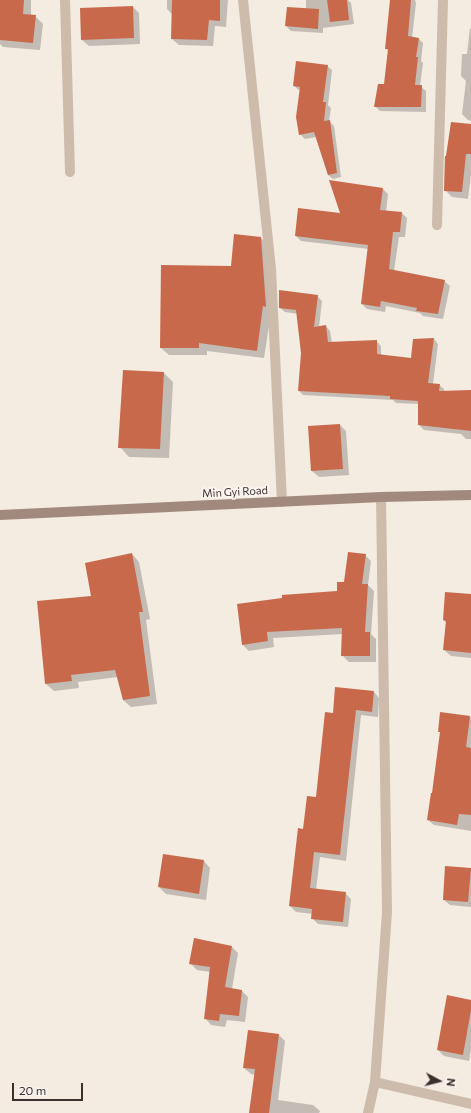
<!DOCTYPE html>
<style>
body{margin:0}
#map{position:relative;width:471px;height:1113px;overflow:hidden;background:#f4ebe1;font-family:Commissioner,sans-serif}
canvas{display:block}
.north{position:absolute;left:419px;top:1061px;width:40px;height:40px;-webkit-text-stroke:3px #fbf5ee;paint-order:stroke;rotate:97deg;font-size:11px;font-weight:700;line-height:16px;text-align:center;color:#3b302b}
.north::after{content:'';display:block;margin:auto;width:14px;height:18px;background:#3b302b;clip-path:polygon(50% 0,100% 100%,50% 72%,0 100%)}
.scale{position:absolute;left:12px;top:1083px;width:71px;height:18px;box-sizing:border-box;border:2px solid #3b302b;border-top:0;padding-left:5px;font-size:12px;line-height:14px;white-space:nowrap;color:#3b302b;-webkit-text-stroke:3px #fbf5ee;paint-order:stroke}
</style>
<div id="map">
<canvas width="471" height="1113"></canvas>
<div class="north">N</div>
<div class="scale">20 m</div>
</div>
<script>
const ctx = document.querySelector('canvas').getContext('2d');
ctx.lineJoin = 'round';
function fill(path, color) { ctx.fillStyle = color; ctx.fill(path, 'evenodd'); }
const shape = rows => new Path2D(rows.map(r => 'M' + r).join(''));
function stroke(path, color, width, dash) { ctx.strokeStyle = color; ctx.lineWidth = width; ctx.lineCap = dash ? 'butt' : 'round'; ctx.setLineDash(dash || []); ctx.stroke(path); }
function drawText(font, color, halo, rows, align = 'center') {
  ctx.font = font + ' Commissioner,sans-serif'; ctx.lineWidth = 4; ctx.setLineDash([]); ctx.textBaseline = 'middle'; ctx.strokeStyle = halo; ctx.fillStyle = color; for (const [text, x, y, turn = 0] of rows) {
    ctx.save(); ctx.translate(x, y); ctx.rotate((+turn || 0) * Math.PI / 180); ctx.textAlign = isNaN(turn) ? turn : align; if (halo) ctx.strokeText(text, 0, 0); ctx.fillText(text, 0, 0); ctx.restore();
  }
}
const shadow = shape([
 [0,0,31,0,31,16,35,16,43,24,40,50,3,47,0,44],
 [167,0,228,0,226,27,215,26,213,46,179,45,172,39,173,15,167,9],
 [306,0,348,0,351,3,354,24,323,28,323,33,291,31,286,26,306,9],
 [391,0,415,0,416,3,412,38,418,38,423,43,421,61,423,63,420,86,426,91,426,112,380,111,375,106,385,85,389,51,386,49],
 [133,7,139,13,140,44,89,46,82,40],
 [470,28,471,29,471,121,468,120,462,114,466,81,461,76,462,54,467,54],
 [327,66,332,70,328,105,331,108,329,121,334,126,341,177,333,179,328,175,316,137,305,139,300,134,300,91,294,86],
 [471,125,471,174,468,199,452,197,445,190],
 [330,181,383,189,388,194,386,212,402,213,407,218,405,237,399,237,394,271,444,281,450,286,443,319,423,316,420,313,386,306,385,312,367,309,362,304,369,249,301,241,296,236,341,214],
 [261,238,268,246,271,313,264,358,207,351,207,355,169,355,161,348,232,267],
 [317,296,322,301,319,327,326,326,330,331,332,343,376,341,381,346,381,355,412,359,434,339,438,344,433,384,439,385,444,389,444,391,471,391,471,439,466,439,461,434,424,430,419,425,419,404,396,403,393,400,303,395,299,391,302,353,298,314,285,312,280,308],
 [164,373,173,382,169,458,129,457,120,447],
 [340,425,346,431,349,475,319,477,312,471],
 [132,554,139,562,150,619,146,620,157,704,131,707,123,700,118,677,78,682,79,688,54,691,46,684,38,602,92,597],
 [365,555,371,561,368,585,374,591,371,634,376,639,376,662,349,662,342,655,343,634,273,638,274,647,249,651,243,645,338,591],
 [471,595,471,658,451,656,444,650,446,623,444,620],
 [374,692,379,698,378,717,361,715,346,861,320,857,316,890,345,893,351,899,348,927,318,924,312,918,313,914,296,912,290,906,304,830,317,798,333,714],
 [469,717,471,718,471,831,434,825,428,820,433,794,441,734,439,731],
 [204,861,210,868,206,900,166,894,159,887],
 [446,867,471,869,471,907,450,905,444,900],
 [232,947,238,953,232,989,242,991,248,997,245,1022,227,1020,225,1027,211,1025,205,1018,210,972,197,970,190,963],
 [471,1001,471,1050,469,1061,444,1056,438,1050],
 [279,1035,285,1041,278,1100,313,1105,320,1111,319,1113,250,1113,255,1075,251,1074,244,1068]
]);
const building = shape([
 [0,0,24,0,23,14,36,15,33,43,0,40],
 [172,0,220,0,220,21,209,20,207,40,171,39],
 [327,0,347,0,349,20,330,22],
 [390,0,411,0,408,36,419,38,416,57,418,57,415,85,422,85,421,107,374,107,378,84,384,84,388,49,385,49],
 [133,6,134,38,81,40,80,8],
 [287,7,319,9,318,29,285,26],
 [296,61,328,65,323,102,326,102,324,121,330,120,337,173,328,175,314,132,299,135,296,117,300,87,293,86],
 [451,122,471,124,471,154,466,154,462,192,444,191,445,156,446,156],
 [329,180,383,188,380,210,402,212,400,232,393,232,389,269,445,280,438,314,416,311,417,308,381,301,380,307,361,304,368,245,295,236,298,208,340,213],
 [234,234,261,237,266,307,263,306,257,351,199,343,199,348,160,348,161,265,231,266],
 [279,290,318,295,314,327,326,325,328,342,377,340,377,354,411,358,413,339,434,338,428,383,440,384,439,391,471,390,471,431,418,425,418,401,390,399,390,396,298,391,301,353,296,310,279,308],
 [123,370,164,372,160,449,118,448],
 [340,424,343,469,311,471,308,426],
 [348,552,366,554,362,584,368,584,365,632,370,632,370,656,341,656,342,628,267,632,268,641,242,645,237,604,282,598,282,595,337,591,337,582,344,582],
 [132,553,143,612,139,612,150,696,123,700,115,670,71,675,72,681,45,684,37,601,91,596,85,563],
 [445,592,471,594,471,653,443,650,446,621,443,620],
 [335,687,374,691,372,712,356,710,340,855,314,852,310,888,346,892,343,922,311,919,312,909,289,906,298,828,303,829,307,796,316,797,325,712,333,713],
 [440,712,470,716,466,747,471,748,471,815,459,814,457,825,427,820,431,793,432,793,440,732,438,732],
 [163,854,204,860,199,894,158,887],
 [445,866,471,868,468,902,443,900],
 [194,938,232,946,225,987,242,990,239,1016,220,1014,219,1021,204,1019,210,967,189,964],
 [447,995,471,1000,471,1010,463,1055,437,1050],
 [248,1030,279,1034,269,1113,249,1113,255,1069,243,1068]
]);
const minor = shape([
 [65,0,70,172],
 [243,0,271,269,282,502],
 [437,225,443,0],
 [375,1082,471,1104],
 [368,1113,375,1082,387,912,381,497]
]);
const secondary = shape([
 [0,515,381,497,471,495]
]);
const streetNames = [
 ["Min Gyi Road",235,492,-3]
];
fill(shadow, '#0003');
fill(building, '#c8694b');
stroke(minor, '#cdbbac', 10);
stroke(secondary, '#a18a7d', 10);
drawText('11px', '#3b302b', '#fbf5ee', streetNames);
</script>
